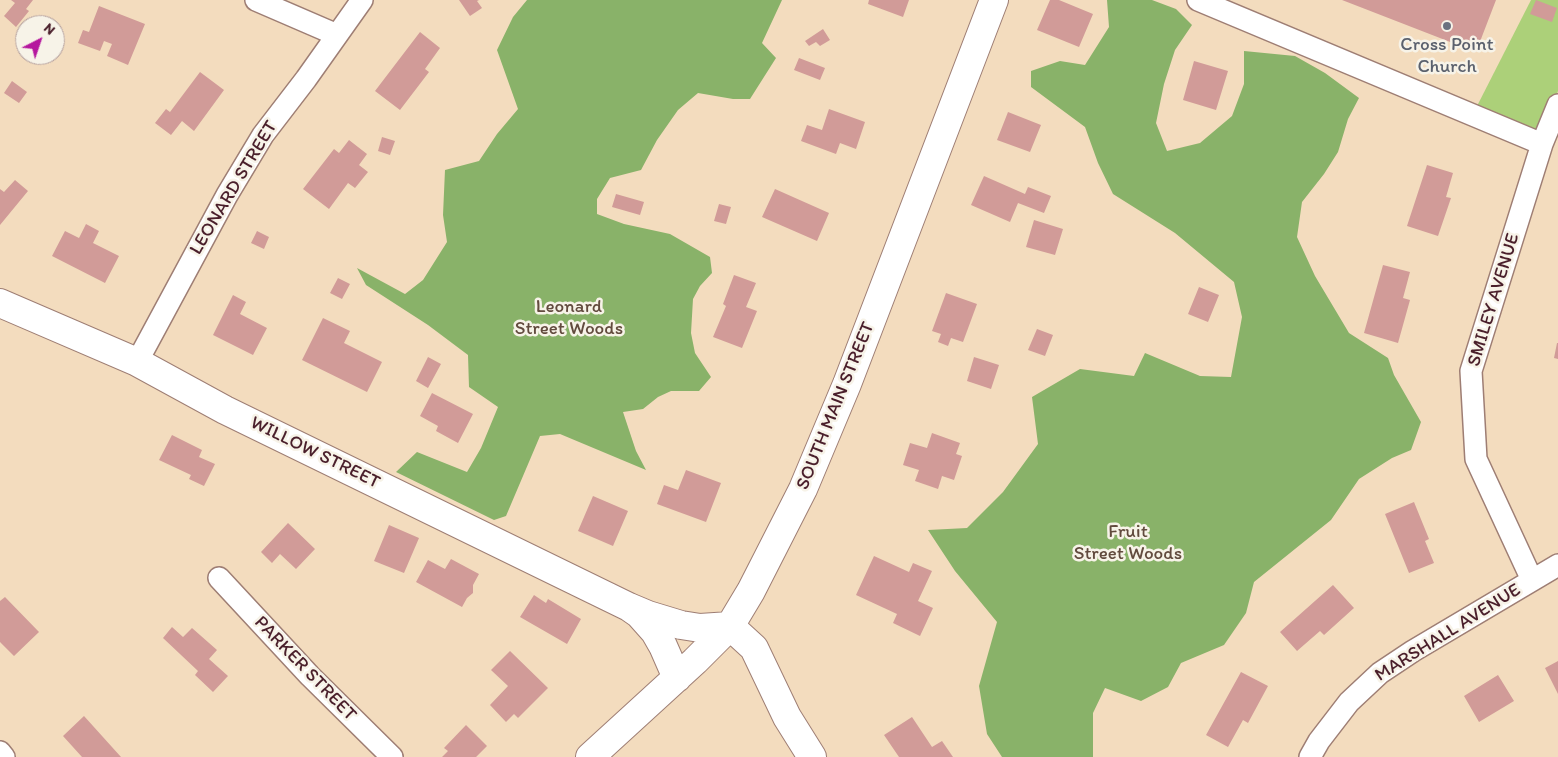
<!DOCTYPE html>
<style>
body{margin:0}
#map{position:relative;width:1558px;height:757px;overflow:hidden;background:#f3dcbe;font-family:Itim,sans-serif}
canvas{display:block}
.north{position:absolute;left:15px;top:15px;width:50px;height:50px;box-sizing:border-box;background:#f7f3e8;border:1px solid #b29e9c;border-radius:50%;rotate:41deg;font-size:14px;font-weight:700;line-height:20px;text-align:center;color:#4a1f2b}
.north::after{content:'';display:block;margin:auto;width:18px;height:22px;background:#b5179e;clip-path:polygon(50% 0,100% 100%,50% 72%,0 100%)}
</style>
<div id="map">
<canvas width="1558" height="757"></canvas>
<div class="north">N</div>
</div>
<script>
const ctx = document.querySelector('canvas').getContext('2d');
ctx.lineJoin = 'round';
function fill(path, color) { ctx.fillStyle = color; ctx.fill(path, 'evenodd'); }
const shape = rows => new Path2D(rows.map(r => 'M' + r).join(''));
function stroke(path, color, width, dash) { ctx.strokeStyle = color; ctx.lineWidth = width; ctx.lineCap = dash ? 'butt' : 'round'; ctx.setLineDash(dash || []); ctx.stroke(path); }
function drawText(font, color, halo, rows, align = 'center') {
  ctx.font = font + ' Itim,sans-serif'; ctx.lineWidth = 5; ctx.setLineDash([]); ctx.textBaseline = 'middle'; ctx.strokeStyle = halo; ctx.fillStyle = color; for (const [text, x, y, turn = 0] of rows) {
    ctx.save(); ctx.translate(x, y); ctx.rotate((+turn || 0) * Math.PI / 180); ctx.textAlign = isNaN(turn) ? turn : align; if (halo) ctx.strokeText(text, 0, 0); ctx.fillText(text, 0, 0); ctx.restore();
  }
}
const green = shape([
 [1531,0,1558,0,1558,91,1546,122,1534,131,1475,110]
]);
const forest = shape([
 [527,0,782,0,762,43,776,58,750,99,733,99,698,93,678,110,657,140,641,170,610,178,597,199,597,214,624,224,670,234,710,257,712,273,700,286,693,299,691,333,695,353,711,377,699,391,671,391,658,397,643,409,623,412,636,451,646,470,560,434,540,436,506,516,494,520,396,472,417,452,467,472,481,448,498,407,469,387,468,355,428,325,366,285,357,268,405,294,423,280,447,242,443,215,445,170,479,161,497,134,518,109,497,50,513,17],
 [1107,0,1152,0,1176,9,1192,25,1175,50,1164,84,1156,123,1167,151,1200,143,1232,116,1244,84,1244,51,1295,56,1325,73,1359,98,1348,119,1338,152,1324,174,1302,202,1297,237,1315,276,1349,333,1388,358,1394,375,1421,422,1411,450,1392,458,1359,479,1331,520,1254,582,1246,613,1224,645,1181,663,1168,687,1141,701,1105,688,1093,713,1093,757,1002,757,987,734,979,686,997,622,955,571,928,530,967,528,1003,492,1038,444,1032,397,1080,369,1134,376,1145,353,1200,376,1231,377,1242,317,1234,282,1175,233,1113,194,1098,163,1085,127,1031,87,1031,71,1060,61,1085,65,1109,27]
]);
const building = shape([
 [11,0,33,0,26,9,29,11,16,27,4,16,15,3],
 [459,0,479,0,477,1,482,8,470,16],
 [869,0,909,0,903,17,868,4],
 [1050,0,1059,0,1093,14,1079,47,1037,30],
 [1342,0,1496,0,1476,52],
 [1536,0,1557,8,1552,22,1530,14],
 [99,6,145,24,128,65,107,56,112,44,104,41,100,51,78,43,83,30,89,32],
 [823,29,830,40,820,46,816,42,809,46,805,41],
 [420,32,440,48,425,69,429,72,400,110,375,91],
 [799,58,825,68,820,80,794,70],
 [1194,61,1228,71,1216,110,1183,100],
 [200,72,224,90,194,131,182,121,171,135,155,123,166,109,170,112],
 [12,81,27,92,19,103,4,93],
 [829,109,865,122,856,149,840,143,836,154,801,141,807,125,822,130],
 [1008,112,1041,125,1030,152,997,140],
 [382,137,395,141,390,155,378,151],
 [349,140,367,154,359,165,368,172,355,188,348,183,329,209,303,189,334,149,339,153],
 [1427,165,1453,173,1446,197,1451,198,1438,236,1407,226],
 [984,176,1025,194,1028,187,1051,196,1044,213,1018,203,1010,222,971,205],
 [15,180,28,191,0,225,0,189,4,192],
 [775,189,829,213,817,241,762,217],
 [616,194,644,202,640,215,612,207],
 [719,204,731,207,726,224,714,221],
 [1034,220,1063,229,1055,255,1026,247],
 [86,224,99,231,93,243,119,256,105,283,52,256,65,231,79,238],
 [257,231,269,237,264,249,251,243],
 [1383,265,1410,272,1403,298,1410,300,1398,343,1364,333],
 [734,275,756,283,746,307,757,311,742,348,713,337,726,306,723,304],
 [338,278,350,284,342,299,330,293],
 [1199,287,1219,295,1208,322,1188,314],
 [946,293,977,304,963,342,951,338,948,346,938,342,941,334,932,331],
 [233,295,246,302,240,314,267,328,253,355,213,335],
 [323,318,350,331,344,343,382,362,367,392,302,360],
 [1037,329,1053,335,1045,356,1028,350],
 [1557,343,1558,343,1558,359,1554,358],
 [428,357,441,364,428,388,416,381],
 [974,357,999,365,991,389,967,381],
 [432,393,473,414,458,443,436,431,438,426,420,416],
 [932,433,960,443,956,454,962,456,954,480,942,476,938,489,915,481,919,470,903,465,910,443,927,448],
 [172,435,202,450,199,457,215,464,204,486,189,479,191,475,159,460],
 [686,470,721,483,706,522,657,504,664,485,678,490],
 [593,496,628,511,613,546,578,531],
 [1414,502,1429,539,1425,541,1434,563,1409,573,1385,514],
 [288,523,315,549,296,569,280,554,272,563,261,552],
 [389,525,419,538,404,573,374,561],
 [874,556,909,572,913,563,932,571,918,601,933,608,920,636,893,623,897,614,856,595],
 [451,559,479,574,473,585,473,593,467,598,462,607,416,582,428,560,445,569],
 [1333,585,1354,608,1324,635,1320,631,1297,651,1280,632],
 [534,595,546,603,548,599,581,619,567,644,520,617],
 [5,597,39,632,14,656,0,642,0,601],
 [172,627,183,637,192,628,217,650,209,659,228,676,213,692,195,675,198,671,163,638],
 [510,651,548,688,518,718,514,714,506,722,490,705,508,686,491,670],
 [1558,661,1558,694,1545,668],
 [1241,672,1268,686,1248,723,1243,720,1228,747,1206,735],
 [1498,675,1514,701,1479,722,1464,696],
 [84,716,121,757,82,757,63,736],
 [912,717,932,747,942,741,953,757,899,757,884,735],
 [466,725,487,746,476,757,442,757,448,751,444,748]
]);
const street = shape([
 [256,0,337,35],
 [1198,0,1542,144],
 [137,362,227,195,263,135,306,79,362,0],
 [219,578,310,676,392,757],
 [1532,580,1476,459,1471,371,1542,144,1558,105],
 [0,752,4,757],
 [1310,757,1319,741,1349,702,1380,673,1413,651,1558,565]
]);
const secondary = shape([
 [0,303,137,362,225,410,629,607],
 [730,626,754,648,787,717,812,757],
 [677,678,663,646,655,632,639,614,629,607,648,615,681,625,700,628,730,626],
 [590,757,695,661,730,626,751,591,803,489,847,384,994,0]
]);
const markers = [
 [1447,26,5,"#6b7280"]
];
const worshipNames = [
 ["Cross Point",1447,45],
 ["Church",1447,67]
];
const streetNames = [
 ["LEONARD STREET",234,188,-59],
 ["SMILEY AVENUE",1494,300,-73],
 ["SOUTH MAIN STREET",836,406,-68],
 ["WILLOW STREET",315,453,26],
 ["MARSHALL AVENUE",1448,633,-32],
 ["PARKER STREET",305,669,46]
];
const parkNames = [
 ["Leonard",569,307],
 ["Street Woods",569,329],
 ["Fruit",1128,532],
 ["Street Woods",1128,554]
];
fill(green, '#acd079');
fill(forest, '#89b269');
fill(building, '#d19b98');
stroke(street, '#9e7e74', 24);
stroke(secondary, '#9e7e74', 30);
stroke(street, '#fff', 21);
stroke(secondary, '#fff', 28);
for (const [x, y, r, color] of markers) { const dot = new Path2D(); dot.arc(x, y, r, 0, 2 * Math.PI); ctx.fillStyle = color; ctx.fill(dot); stroke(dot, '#f7f3e8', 2); }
drawText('19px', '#5b616d', '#f7f3e8', worshipNames);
drawText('19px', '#4a1f2b', '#f7f3e8', streetNames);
drawText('19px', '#624b3e', '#f7f3e8', parkNames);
</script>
